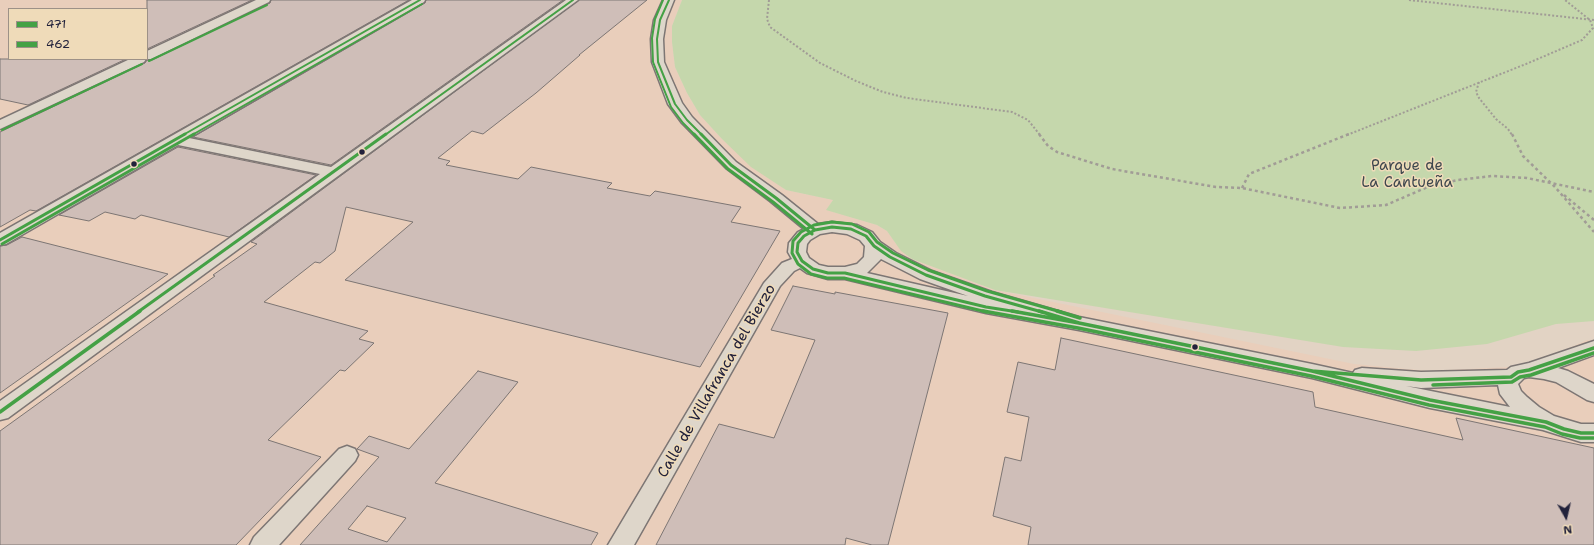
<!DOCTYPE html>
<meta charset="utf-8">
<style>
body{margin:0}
#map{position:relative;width:1594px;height:545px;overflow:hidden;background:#e2d3c4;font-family:"Shantell Sans",sans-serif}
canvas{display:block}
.legend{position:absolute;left:8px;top:8px;width:140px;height:52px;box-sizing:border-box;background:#efdbb9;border:1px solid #9d9187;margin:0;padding:5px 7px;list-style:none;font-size:12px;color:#22223b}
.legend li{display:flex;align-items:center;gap:8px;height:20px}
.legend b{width:20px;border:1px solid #9d9187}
.north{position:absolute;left:1546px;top:497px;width:40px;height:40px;-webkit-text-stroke:3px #efdbb9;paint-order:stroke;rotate:172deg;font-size:11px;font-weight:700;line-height:16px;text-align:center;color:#22223b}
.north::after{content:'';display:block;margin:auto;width:14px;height:18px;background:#22223b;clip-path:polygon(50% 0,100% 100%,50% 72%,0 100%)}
</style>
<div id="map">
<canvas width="1594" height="545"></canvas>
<ul class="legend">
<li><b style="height:5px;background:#44a145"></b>471</li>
<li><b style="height:5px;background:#44a145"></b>462</li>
</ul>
<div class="north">N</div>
</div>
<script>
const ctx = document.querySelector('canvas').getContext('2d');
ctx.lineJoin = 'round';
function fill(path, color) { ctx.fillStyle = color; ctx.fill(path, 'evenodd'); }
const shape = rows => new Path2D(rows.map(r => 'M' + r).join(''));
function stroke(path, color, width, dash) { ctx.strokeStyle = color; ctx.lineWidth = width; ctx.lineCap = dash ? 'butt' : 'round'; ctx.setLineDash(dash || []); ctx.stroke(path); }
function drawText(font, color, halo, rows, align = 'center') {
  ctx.font = font + ' "Shantell Sans",sans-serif'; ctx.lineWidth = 3; ctx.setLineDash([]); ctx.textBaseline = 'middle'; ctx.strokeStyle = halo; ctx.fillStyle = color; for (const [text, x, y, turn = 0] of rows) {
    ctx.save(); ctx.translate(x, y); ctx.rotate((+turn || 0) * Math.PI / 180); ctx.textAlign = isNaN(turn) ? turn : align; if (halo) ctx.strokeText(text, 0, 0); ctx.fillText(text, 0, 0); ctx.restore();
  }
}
const built = shape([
 [0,0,682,0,672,26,672,42,675,67,687,93,700,115,722,139,786,190,833,200,827,210,877,225,887,231,901,250,912,259,995,290,1354,364,1428,371,1529,366,1587,340,1594,341,1594,545,0,545],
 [9,9,147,9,147,59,9,59]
]);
const green = shape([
 [682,0,1594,0,1594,321,1556,324,1487,344,1416,351,1343,347,995,290,912,259,901,251,887,231,877,225,826,210,833,200,786,190,751,167,722,139,700,115,687,93,675,67,672,42,672,26]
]);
const building = shape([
 [147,0,252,0,147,49,147,0],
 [271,0,409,0,36,211,30,210,0,227,0,132,145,63,147,60,152,60,270,3,271,0],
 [426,0,563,0,331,165,193,137,425,3,426,0],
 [579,0,647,0,579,55,580,55,536,93,483,134,472,131,438,158,450,161,446,165,518,179,531,167,612,183,607,188,650,196,655,191,741,207,731,222,780,231,700,367,345,280,413,222,346,207,335,251,320,263,315,262,264,302,368,331,359,339,374,343,345,371,340,370,268,440,321,457,236,545,0,545,0,431,215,276,213,275,257,244,251,242,579,0],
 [0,59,126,59,28,105,0,99,0,59],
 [178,147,316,175,229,237,141,215,135,219,105,212,89,221,59,215,178,147],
 [22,237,168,274,0,393,0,246,7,245,22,237],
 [793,286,835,294,835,292,948,313,888,545,872,545,846,538,845,545,656,545,719,424,774,438,815,340,771,330,793,286],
 [1061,338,1313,392,1315,407,1463,440,1456,418,1594,448,1594,545,1028,545,1031,527,993,516,1005,457,1021,461,1029,417,1007,412,1018,362,1055,370,1061,338],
 [478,371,518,382,435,483,598,533,591,545,300,545,379,457,357,449,369,436,409,449,478,371],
 [367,506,406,518,387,542,348,529,367,506]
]);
const pathFar1 = shape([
 [769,0,767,19,770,27,820,63,856,81,883,92,907,98,1012,112,1028,120,1040,135],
 [1409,0,1594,20],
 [1479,82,1476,92,1479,98,1496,119,1508,129,1512,135],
 [1347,135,1526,64,1582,40,1593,28,1590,20,1565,0]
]);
const path = shape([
 [1039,134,1048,146,1057,152,1112,169,1216,187,1242,188,1340,208,1386,205,1430,186,1458,180,1492,176,1527,178,1594,192],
 [1512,134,1523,156,1555,187,1594,232],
 [1242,188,1249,174,1349,134],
 [1564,195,1594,220]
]);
const minor = shape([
 [256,0,270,0,269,2,151,59,146,59,144,62,0,129,0,120,130,59,147,59,147,51,256,0],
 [412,0,425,0,424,2,189,138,331,167,566,0,578,0,8,418,0,420,0,401,320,174,178,145,6,244,0,245,0,233,412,0],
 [663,0,674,0,666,20,663,39,664,62,682,103,692,117,736,162,782,195,818,224,832,222,857,225,872,232,880,242,896,253,932,271,992,292,1079,317,1312,364,1353,373,1355,370,1362,368,1421,372,1507,370,1511,367,1529,363,1594,341,1594,355,1558,368,1568,371,1594,384,1594,402,1587,400,1556,382,1544,379,1529,377,1524,378,1518,384,1521,391,1527,397,1539,407,1554,416,1581,424,1594,424,1594,442,1581,442,1543,430,1430,408,1312,378,1079,330,986,313,845,279,828,279,807,273,800,268,794,271,780,286,634,545,608,545,764,283,782,263,792,259,788,252,789,243,798,232,804,229,770,201,726,168,682,123,668,104,652,62,651,39,654,20,663,0],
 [832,232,847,234,860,240,865,246,864,257,857,264,845,267,828,267,819,265,809,258,806,252,807,244,810,240,820,234,832,232],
 [881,259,920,279,968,296,867,273,881,259],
 [1498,385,1500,394,1510,407,1406,386,1421,388,1498,385],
 [347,446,355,449,358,455,355,461,279,545,250,545,254,537,339,449,347,446]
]);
const bus1Far2 = shape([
 [669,0,660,20,657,39,658,62,675,104,687,120,702,135],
 [183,135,420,0],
 [385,135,573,0]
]);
const bus1Far1 = shape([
 [701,134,731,165,776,198,815,230],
 [0,240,185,134],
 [138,312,386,134],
 [1018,312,986,307,845,273,828,273,813,269,802,261,797,252,798,243,804,236,815,230,832,227,851,229,866,236,874,246,890,257,926,275,985,296,1042,312]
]);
const bus1 = shape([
 [1012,311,1079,323,1039,311],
 [1079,323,1312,371],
 [1079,323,1312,371],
 [1312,371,1421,380,1511,377,1518,372,1529,370,1594,348],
 [1312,371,1430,400,1546,422,1564,429,1581,433,1594,433],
 [0,412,140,311]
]);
const bus2Far2 = shape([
 [663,0,655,19,652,38,653,62,671,107,683,123,695,135],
 [149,61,267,5],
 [2,130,142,64],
 [192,135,422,4]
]);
const bus2Far1 = shape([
 [694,134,728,169,773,202,812,234],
 [2,244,194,134],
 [987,312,844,278,827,278,811,274,798,264,792,253,793,241,801,232,814,225,832,222,852,224,869,232,877,242,893,253,928,270,987,291,1061,312]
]);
const bus2 = shape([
 [983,311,1078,328,1311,376,1429,405,1545,427,1562,434,1580,438,1594,438],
 [1057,311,1080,318],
 [1433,385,1512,382,1520,377,1531,375,1594,353]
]);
const markers = [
 [362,152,3.5,"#22223b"],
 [134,164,3.5,"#22223b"],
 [1195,347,3.5,"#22223b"]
];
const parkNames = [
 ["Parque de",1407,166],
 ["La Cantueña",1407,183]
];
const streetNames = [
 ["Calle de Villafranca del Bierzo",717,381,-60]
];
fill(built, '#e9cebb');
fill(green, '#c5d7ac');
fill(building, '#cfbeb8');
stroke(building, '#7d7674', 1);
stroke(minor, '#7d7674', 3);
stroke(pathFar1, '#a19c96', 2, [2, 2]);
stroke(path, '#a19c96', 2.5, [3, 3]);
fill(minor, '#ded6ca');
stroke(bus1Far2, '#44a145', 2);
stroke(bus1Far1, '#44a145', 3);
stroke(bus1, '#44a145', 3.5);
stroke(bus2Far2, '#44a145', 2);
stroke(bus2Far1, '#44a145', 3);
stroke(bus2, '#44a145', 3.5);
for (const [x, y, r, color] of markers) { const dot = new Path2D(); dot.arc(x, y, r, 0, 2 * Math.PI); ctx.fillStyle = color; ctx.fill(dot); stroke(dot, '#efdbb9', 1.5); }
drawText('15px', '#3e474e', '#efdbb9', parkNames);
drawText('15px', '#22223b', '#efdbb9', streetNames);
</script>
